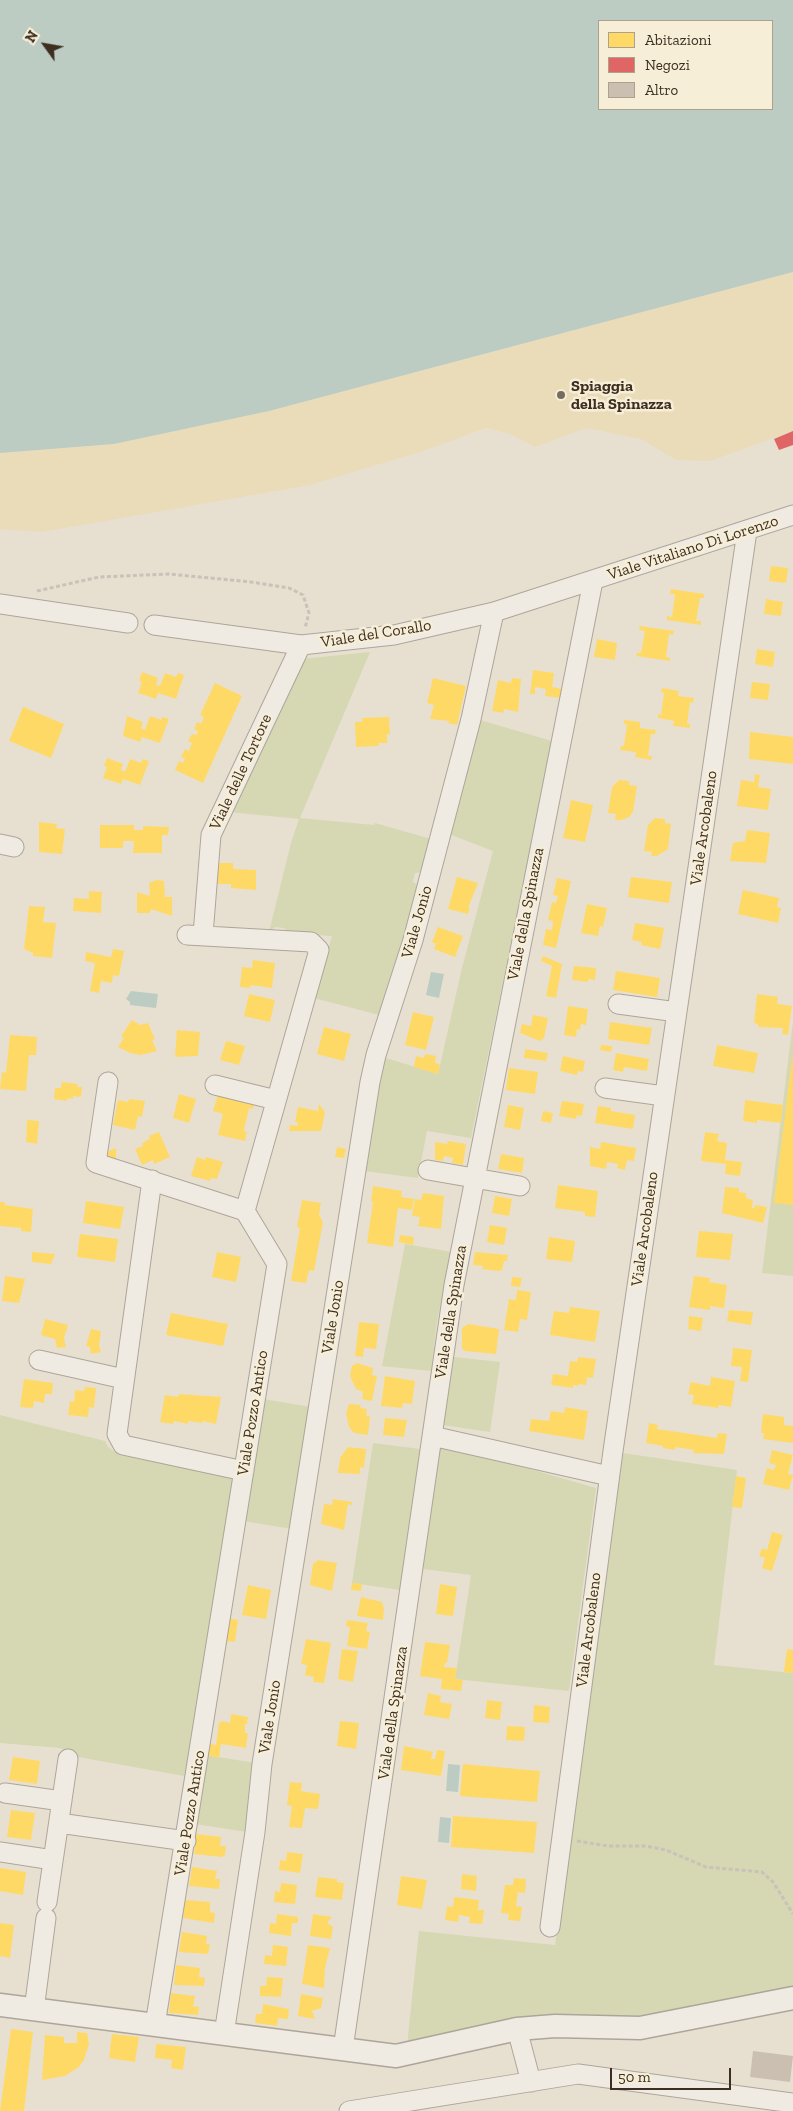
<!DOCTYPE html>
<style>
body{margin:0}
#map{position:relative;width:793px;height:2111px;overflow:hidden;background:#e7e0d1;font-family:"Zilla Slab",serif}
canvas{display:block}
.legend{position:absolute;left:598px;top:20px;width:175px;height:90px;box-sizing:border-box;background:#f7eed8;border:1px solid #ada18e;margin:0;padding:6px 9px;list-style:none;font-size:15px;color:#3d2e20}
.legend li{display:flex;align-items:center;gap:10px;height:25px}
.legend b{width:25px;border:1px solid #ada18e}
.north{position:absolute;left:20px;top:20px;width:50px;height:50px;-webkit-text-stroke:4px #f7eed8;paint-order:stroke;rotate:302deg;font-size:14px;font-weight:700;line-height:20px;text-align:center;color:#3d2e20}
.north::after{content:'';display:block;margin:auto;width:18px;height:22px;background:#3d2e20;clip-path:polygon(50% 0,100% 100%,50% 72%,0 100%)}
.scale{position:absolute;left:610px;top:2068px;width:121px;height:22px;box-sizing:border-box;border:2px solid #3d2e20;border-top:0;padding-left:6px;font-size:15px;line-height:18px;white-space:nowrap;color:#3d2e20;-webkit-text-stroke:4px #f7eed8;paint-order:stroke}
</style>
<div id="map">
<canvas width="793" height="2111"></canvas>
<ul class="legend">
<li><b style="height:14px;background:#ffd966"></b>Abitazioni</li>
<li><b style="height:14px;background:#e06666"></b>Negozi</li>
<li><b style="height:14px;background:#cbbfb2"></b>Altro</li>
</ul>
<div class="north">N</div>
<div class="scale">50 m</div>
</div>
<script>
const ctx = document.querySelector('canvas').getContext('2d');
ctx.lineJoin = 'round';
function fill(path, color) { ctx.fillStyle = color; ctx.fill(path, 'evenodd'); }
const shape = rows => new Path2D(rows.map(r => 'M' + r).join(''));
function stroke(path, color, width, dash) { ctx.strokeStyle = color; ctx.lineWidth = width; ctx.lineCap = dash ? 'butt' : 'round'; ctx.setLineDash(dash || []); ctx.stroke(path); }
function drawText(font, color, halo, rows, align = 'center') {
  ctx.font = font + ' "Zilla Slab",serif'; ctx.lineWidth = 5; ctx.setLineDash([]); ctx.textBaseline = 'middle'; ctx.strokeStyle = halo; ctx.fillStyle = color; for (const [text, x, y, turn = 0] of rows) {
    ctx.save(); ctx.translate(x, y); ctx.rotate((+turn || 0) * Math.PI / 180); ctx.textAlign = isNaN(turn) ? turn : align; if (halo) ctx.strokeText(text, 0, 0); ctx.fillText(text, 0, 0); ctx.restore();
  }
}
const green = shape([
 [370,652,300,818,374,825,375,823,431,839,423,872,415,873,413,882,419,886,405,937,379,1015,314,998,332,936,288,933,284,928,275,927,269,932,291,843,299,819,229,812,301,659],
 [480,720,552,741,471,1138,427,1131,418,1178,364,1171,383,1057,438,1074,462,968,493,851,449,834],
 [793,1021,793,1276,762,1273],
 [405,1244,452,1252,437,1321,431,1371,382,1366],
 [454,1357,500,1362,490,1432,443,1425],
 [263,1399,311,1407,292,1529,243,1521],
 [0,1415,105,1441,108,1447,119,1455,239,1479,198,1726,184,1776,78,1757,60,1748,0,1743],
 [373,1443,420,1449,400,1590,352,1583],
 [440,1446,488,1457,596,1488,569,1691,455,1679,471,1575,423,1569],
 [623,1453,737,1470,714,1665,793,1673,793,1988,633,2020,539,2015,407,2046,419,1931,555,1945],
 [206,1755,255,1763,247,1832,195,1824]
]);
const sand = shape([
 [793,272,793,431,710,461,676,460,641,439,586,428,535,447,510,434,486,428,423,451,310,485,42,532,0,529,0,453,114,444,269,411]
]);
const water = shape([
 [0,0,793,0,793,272,269,411,114,444,0,453],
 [599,21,772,21,772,109,599,109],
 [431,972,444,974,439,998,426,995],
 [131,991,158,994,156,1008,130,1005,130,1002,126,999],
 [448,1764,460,1765,458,1792,446,1791],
 [440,1817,451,1818,449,1843,438,1842]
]);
const homes = shape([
 [771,566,788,568,786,583,769,581],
 [671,589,704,594,704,598,700,598,696,621,701,621,701,625,667,620,667,616,672,617,675,594,670,594],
 [766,599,783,602,781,616,764,614],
 [640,626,674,631,673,635,669,634,666,657,670,658,670,661,636,656,637,653,641,653,645,631,639,630],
 [597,639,617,643,615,660,594,657],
 [757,649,775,652,773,667,755,664],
 [533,670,554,673,552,687,562,689,561,698,545,696,546,689,535,687,535,694,530,694],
 [142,672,158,678,156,685,160,686,165,673,176,677,178,673,184,675,176,699,158,693,156,699,138,693,142,682,139,681],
 [433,678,466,686,457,725,448,723,449,721,430,719,434,705,427,703],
 [512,678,521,679,518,712,504,709,503,713,492,711,498,680,511,683],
 [752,682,770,684,768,700,750,698],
 [215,683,242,696,203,783,175,770,179,761,183,763,185,759,181,757,185,749,189,751,192,743,188,741,192,734,196,735,198,731,194,729,197,722,201,724,204,717,200,715],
 [662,688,679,691,678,696,694,698,693,703,690,702,687,724,690,724,690,728,673,726,674,721,658,718,658,714,661,715,664,693,661,692],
 [23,707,64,724,51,758,9,741],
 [127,716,143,722,141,728,145,730,150,716,161,720,162,717,169,719,160,743,142,737,140,742,123,736],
 [389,717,390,734,387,734,387,743,378,743,379,746,356,747,355,722,362,722,362,718],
 [624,720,640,722,640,728,656,730,655,734,651,734,648,756,652,756,651,760,635,757,636,752,620,750,621,746,624,746,627,724,624,724],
 [750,732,793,737,793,764,749,759],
 [107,758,123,764,121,770,125,772,130,759,141,763,143,759,149,761,140,785,123,779,121,784,103,778,107,767,104,766],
 [755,774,760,775,758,787,771,789,768,810,737,806,741,780,754,782],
 [619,780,629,781,629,785,637,786,633,812,629,817,621,820,615,820,616,814,608,813,612,787],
 [571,800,593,805,585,842,563,838],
 [655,818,665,819,665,823,671,824,668,849,657,856,651,856,652,852,644,851,648,825],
 [39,822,57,824,56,828,65,829,62,854,39,852],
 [100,825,134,825,134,830,143,830,143,826,169,827,168,835,162,835,162,853,133,853,134,841,123,841,123,848,100,848],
 [747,830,770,833,766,863,730,861,733,843,745,841],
 [218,863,233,863,233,869,256,870,256,890,231,888,231,884,217,884],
 [457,877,478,883,468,908,470,908,468,914,448,909],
 [631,877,672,882,669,903,628,897],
 [557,878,571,881,556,948,543,945,546,929,552,930,553,921,548,920,552,902,556,903,558,896,553,895],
 [157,880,164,881,165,897,172,897,172,916,151,909,150,913,137,913,137,892,150,896,149,883],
 [743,890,779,898,777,907,781,908,778,923,738,914],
 [89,891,102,892,101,913,73,911,74,898,89,899],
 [587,904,607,908,603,927,600,926,598,936,581,933],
 [29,906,45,907,43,922,56,923,52,958,33,956,33,953,24,949],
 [635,923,664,928,660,949,641,945,642,942,632,940],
 [438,927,463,936,455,957,434,949,436,944,432,942],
 [113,949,124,951,119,976,113,975,112,983,101,981,99,993,90,991,95,963,85,961,86,952,111,957],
 [543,956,562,964,556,998,546,996,552,966,541,961],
 [253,960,275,963,272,988,251,985,250,988,240,987,242,967,252,968],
 [574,966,596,968,595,980,588,979,588,982,572,980],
 [616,971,660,978,657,997,613,990],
 [249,994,275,1000,270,1022,244,1016],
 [757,994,778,997,777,1004,792,1006,788,1035,782,1034,783,1028,758,1027,758,1024,754,1023],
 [568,1006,588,1009,586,1025,581,1024,580,1030,577,1029,576,1037,564,1035],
 [413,1012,434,1017,426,1050,405,1045],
 [533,1015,548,1018,544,1038,540,1041,520,1033,522,1024,531,1026],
 [132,1020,140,1025,148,1023,155,1039,152,1040,157,1051,141,1055,130,1053,118,1047,124,1038,121,1036],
 [610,1022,652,1028,649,1045,608,1039],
 [324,1027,351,1034,344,1061,317,1054],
 [177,1030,200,1032,198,1056,175,1057],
 [10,1035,37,1037,36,1055,29,1055,26,1091,0,1089,2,1072,6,1073],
 [226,1041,245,1046,239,1065,220,1060],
 [601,1045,612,1046,611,1052,600,1050],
 [717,1045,758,1053,754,1073,713,1066],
 [525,1049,548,1053,546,1061,524,1058],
 [616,1053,649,1059,647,1071,624,1067,623,1072,613,1070],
 [425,1054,436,1056,435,1063,440,1064,438,1074,414,1067,416,1056,424,1058],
 [563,1056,585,1061,583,1072,578,1071,577,1075,560,1071],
 [792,1058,793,1058,793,1205,774,1203],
 [509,1068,538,1072,535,1094,506,1090],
 [62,1082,78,1084,77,1087,82,1087,81,1097,73,1096,73,1099,67,1098,67,1101,54,1099,55,1088,61,1088],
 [219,1091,255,1099,253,1109,249,1108,244,1131,247,1132,245,1141,218,1135,223,1114,213,1111],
 [179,1094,196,1099,189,1123,173,1118],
 [129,1099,145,1101,142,1117,138,1116,135,1130,113,1125,118,1100,128,1102],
 [745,1100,783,1105,781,1123,757,1120,757,1123,743,1121],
 [562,1101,584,1104,582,1116,577,1115,576,1119,559,1116],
 [319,1104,325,1112,321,1131,289,1131,290,1125,297,1126,298,1122,295,1122,298,1107,318,1111],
 [508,1105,524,1108,520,1130,504,1127],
 [598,1106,611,1108,611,1111,635,1115,633,1129,595,1123],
 [543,1111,553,1113,551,1123,541,1121],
 [27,1120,39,1121,37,1144,26,1142],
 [159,1132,170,1157,154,1164,153,1160,142,1165,135,1149,143,1146,142,1143,150,1139,149,1136],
 [705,1132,719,1134,717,1141,727,1143,725,1160,742,1162,740,1176,725,1174,726,1164,701,1161],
 [448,1141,466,1144,463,1165,452,1163,453,1158,444,1156,443,1161,435,1160,435,1142,447,1144],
 [601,1142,636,1148,634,1161,627,1160,625,1170,617,1168,618,1164,607,1162,606,1169,590,1166,590,1147,600,1149],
 [337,1147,346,1149,344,1158,335,1157],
 [116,1148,116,1163,103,1160,104,1153],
 [501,1154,524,1158,522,1173,498,1169],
 [197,1157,205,1160,206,1157,223,1162,217,1179,211,1178,210,1181,191,1176],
 [558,1185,598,1191,595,1217,585,1216,585,1212,555,1208],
 [373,1186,402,1191,401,1197,414,1199,412,1210,398,1208,393,1247,367,1243,373,1202,371,1201],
 [725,1187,739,1188,739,1192,746,1193,746,1198,753,1200,752,1208,754,1208,755,1205,767,1207,763,1223,722,1213],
 [423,1193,444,1196,441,1229,418,1226,420,1217,412,1216,415,1199,421,1200],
 [495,1196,512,1199,509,1216,492,1213],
 [302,1200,321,1203,319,1215,323,1222,314,1271,309,1270,306,1283,291,1281,300,1228,297,1227],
 [86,1201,124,1207,120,1229,83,1223],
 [0,1202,4,1202,5,1205,33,1209,31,1232,21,1231,21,1228,0,1226],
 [490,1225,507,1228,504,1245,487,1242],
 [699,1231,733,1234,730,1260,696,1257],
 [80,1234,118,1239,115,1262,77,1257],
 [400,1235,414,1237,413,1245,399,1242],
 [549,1237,575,1241,572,1262,546,1259],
 [32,1252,55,1254,51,1264,32,1262],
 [217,1252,241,1257,236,1282,212,1277],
 [475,1252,508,1255,507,1261,504,1261,502,1270,499,1271,482,1269,483,1266,473,1265],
 [5,1276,25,1279,19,1303,2,1301],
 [694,1276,710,1278,709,1282,727,1285,724,1308,710,1306,710,1310,689,1307],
 [512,1277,522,1278,520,1287,511,1286],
 [517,1290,531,1292,527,1320,520,1319,518,1332,504,1330,509,1299,516,1300],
 [570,1307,600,1311,595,1342,550,1335,554,1311,569,1313],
 [729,1310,753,1312,751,1325,727,1321],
 [171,1313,228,1324,223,1346,166,1335],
 [689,1316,703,1318,701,1331,688,1329],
 [45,1319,68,1325,64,1338,66,1347,57,1348,55,1339,41,1335],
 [359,1322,379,1324,376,1349,364,1348,363,1357,355,1356],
 [468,1324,499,1329,496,1354,465,1351,462,1348,462,1328],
 [91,1329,101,1331,99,1345,101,1352,91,1354,90,1347,86,1346],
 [733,1348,752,1350,748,1382,740,1381,742,1367,731,1366],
 [578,1357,596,1359,593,1378,587,1377,586,1385,579,1384,578,1386,573,1385,573,1388,551,1385,553,1374,568,1376,570,1361,577,1362],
 [357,1363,373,1368,372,1375,377,1376,372,1401,362,1399,363,1392,356,1389,350,1376,352,1366],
 [385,1376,415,1381,412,1404,403,1403,402,1408,381,1406],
 [711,1377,735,1381,731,1407,719,1405,718,1408,692,1404,694,1395,688,1394,691,1382,710,1386],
 [24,1379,53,1383,52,1394,45,1394,44,1403,34,1401,33,1408,20,1407],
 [85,1387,96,1388,94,1408,89,1407,88,1417,68,1415,70,1401,74,1402,75,1390,84,1391],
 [179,1394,221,1397,216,1424,202,1421,202,1423,188,1421,188,1424,174,1421,173,1424,160,1422,165,1395,178,1397],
 [349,1404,361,1405,360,1408,367,1409,366,1416,370,1416,368,1435,354,1433,349,1427,346,1413],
 [565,1407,588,1411,584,1440,529,1431,531,1419,549,1421,551,1411,564,1413],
 [763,1414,784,1417,784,1425,793,1426,793,1443,763,1439,764,1433,761,1433],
 [385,1418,407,1420,404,1437,383,1435],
 [649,1423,658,1425,657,1429,717,1438,718,1433,727,1434,724,1454,693,1453,694,1450,675,1447,675,1450,663,1448,663,1446,646,1443],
 [348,1447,366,1449,364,1468,360,1467,360,1474,338,1473,340,1458],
 [772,1450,793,1455,788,1474,793,1475,789,1490,763,1484,767,1468,774,1470,776,1465,769,1463],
 [736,1476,746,1478,742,1508,732,1507],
 [333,1499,352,1502,352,1505,348,1504,344,1530,321,1524,324,1504,332,1505],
 [772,1532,783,1535,772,1571,762,1568,765,1558,759,1556,762,1548,767,1550],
 [318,1560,337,1563,332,1591,310,1585,313,1564],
 [352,1583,362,1584,361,1591,351,1590],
 [440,1584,457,1587,453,1616,436,1614],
 [248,1585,271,1590,266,1619,242,1615],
 [361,1597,382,1602,384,1609,383,1620,357,1616],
 [228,1618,238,1620,235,1642,224,1641],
 [347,1620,368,1623,366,1631,370,1632,367,1649,347,1646,350,1627,346,1626],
 [306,1639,331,1643,324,1683,313,1682,314,1677,305,1675,307,1665,301,1664],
 [425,1642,450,1645,447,1663,445,1663,444,1667,457,1668,455,1679,463,1680,461,1691,441,1689,442,1679,420,1676],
 [342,1649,358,1651,353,1682,338,1679],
 [787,1649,793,1650,793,1673,784,1672],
 [428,1693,441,1696,440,1702,452,1704,449,1719,424,1715],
 [487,1700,502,1702,500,1720,485,1718],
 [534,1705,550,1707,549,1723,533,1722],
 [231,1714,248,1717,247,1724,245,1724,245,1733,248,1733,246,1748,221,1744,219,1758,206,1755,207,1743,216,1745,219,1723,222,1721,230,1723],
 [340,1721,359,1723,356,1749,337,1746],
 [507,1726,525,1727,524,1741,506,1740],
 [404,1746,433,1752,431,1759,435,1759,437,1750,445,1751,441,1776,401,1770],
 [13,1757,40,1761,37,1784,9,1780],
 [463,1764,540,1771,537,1802,460,1796],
 [290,1782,302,1783,301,1791,320,1794,318,1809,305,1808,302,1828,289,1827,292,1806,287,1805],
 [11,1810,35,1813,31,1840,7,1837],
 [453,1816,537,1822,534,1853,451,1847],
 [196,1834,221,1837,220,1846,226,1846,225,1855,221,1857,194,1854],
 [287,1852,303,1854,300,1873,279,1870,280,1860,286,1861],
 [192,1867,217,1871,215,1879,220,1879,219,1889,189,1886],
 [0,1868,26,1872,23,1895,0,1891],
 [462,1874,477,1876,476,1891,461,1889],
 [401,1876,427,1880,422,1909,397,1905],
 [318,1877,337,1879,337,1882,344,1883,342,1900,315,1897],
 [514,1878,526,1879,525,1893,518,1892,516,1906,522,1907,520,1921,508,1920,509,1914,501,1913,505,1885,513,1885],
 [281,1883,297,1885,295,1904,274,1902,275,1891,280,1892],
 [454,1897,479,1900,478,1910,484,1910,482,1924,469,1923,470,1917,459,1915,458,1922,445,1920,447,1906,453,1907],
 [185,1900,210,1902,210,1912,215,1913,214,1923,183,1918],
 [277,1914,298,1917,298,1923,292,1923,291,1936,269,1933,270,1923,276,1924],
 [313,1914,332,1917,327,1923,333,1927,331,1939,310,1936],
 [0,1923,14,1925,10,1958,0,1956],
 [182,1932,207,1936,206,1944,210,1944,208,1954,179,1952],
 [273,1945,288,1947,286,1966,264,1964,265,1955,272,1956],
 [308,1945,330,1948,325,1968,324,1988,302,1984],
 [176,1965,200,1968,199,1977,205,1978,204,1986,174,1985],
 [267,1977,283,1978,281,1997,260,1996,260,1986,266,1986],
 [171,1993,195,1996,193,2006,199,2007,198,2015,169,2013],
 [301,1994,323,1998,321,2008,312,2011,315,2019,298,2016],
 [263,2004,289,2009,288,2019,278,2018,277,2026,255,2023,256,2014,262,2014],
 [11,2029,33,2032,24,2111,0,2111],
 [77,2032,87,2033,89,2044,84,2060,79,2067,65,2076,42,2080,45,2035,64,2037,64,2043,77,2043],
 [112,2034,139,2037,135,2062,109,2058],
 [156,2044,186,2047,183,2070,171,2068,172,2060,155,2058]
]);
const shops = shape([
 [793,431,793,445,779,450,774,439]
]);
const building = shape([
 [753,2051,793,2056,790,2082,750,2077]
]);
const path = shape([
 [37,591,99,577,169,574,251,582,289,588,303,595,309,613,305,628],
 [577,1841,608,1846,645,1846,666,1850,706,1867,762,1872,773,1882,793,1914]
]);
const minor = shape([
 [0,604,128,623],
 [154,625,301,645,394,635,494,612,793,515],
 [0,844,14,847],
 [203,935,211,835,301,645],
 [618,1004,677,1012],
 [108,1082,96,1163,245,1211],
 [215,1085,276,1100],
 [605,1088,664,1096],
 [428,1170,520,1186],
 [152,1180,117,1434,123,1445,244,1471],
 [39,1360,124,1379],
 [432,1436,609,1476],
 [5,1793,62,1801],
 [59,1823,186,1841],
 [0,1852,53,1860],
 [47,1902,68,1759],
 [550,1927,613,1451,747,531],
 [34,2010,46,1918],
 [155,2025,277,1264,245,1211,319,950,311,942,187,935],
 [517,2029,531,2082],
 [224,2034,255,1832,262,1764,370,1082,376,1055,413,940,471,719,494,612],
 [343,2049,454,1285,593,581],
 [349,2111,578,2074,793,2103]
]);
const tertiary = shape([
 [0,2005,396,2056,517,2029,555,2026,640,2028,793,1998]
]);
const markers = [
 [561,395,5,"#786c5e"]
];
const poiNames = [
 ["Spiaggia",571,386],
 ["della Spinazza",571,404]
];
const streetNames = [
 ["Viale Vitaliano Di Lorenzo",693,548,-18],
 ["Viale del Corallo",376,634,-9],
 ["Viale delle Tortore",241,772,-65],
 ["Viale Arcobaleno",704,828,-82],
 ["Viale della Spinazza",526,914,-79],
 ["Viale Jonio",417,922,-74],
 ["Viale Arcobaleno",645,1229,-82],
 ["Viale della Spinazza",451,1312,-81],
 ["Viale Jonio",333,1317,-81],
 ["Viale Pozzo Antico",253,1413,-81],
 ["Viale Arcobaleno",589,1630,-83],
 ["Viale della Spinazza",393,1713,-82],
 ["Viale Jonio",270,1717,-81],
 ["Viale Pozzo Antico",190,1813,-81]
];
fill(green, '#d6d7b3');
fill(sand, '#eadcb9');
fill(water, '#bcccc2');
fill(homes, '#ffd966');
fill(shops, '#e06666');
fill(building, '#cbbfb2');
stroke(minor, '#ada599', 21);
stroke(tertiary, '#ada599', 25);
stroke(path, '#c8c2b9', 3, [4, 2.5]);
stroke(minor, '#efebe3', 19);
stroke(tertiary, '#efebe3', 22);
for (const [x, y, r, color] of markers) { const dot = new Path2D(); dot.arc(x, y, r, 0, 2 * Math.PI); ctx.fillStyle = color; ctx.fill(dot); stroke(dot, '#f7eed8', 2); }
drawText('bold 16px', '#3d2e20', '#f7eed8', poiNames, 'left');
drawText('16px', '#3d2e20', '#f7eed8', streetNames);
</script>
